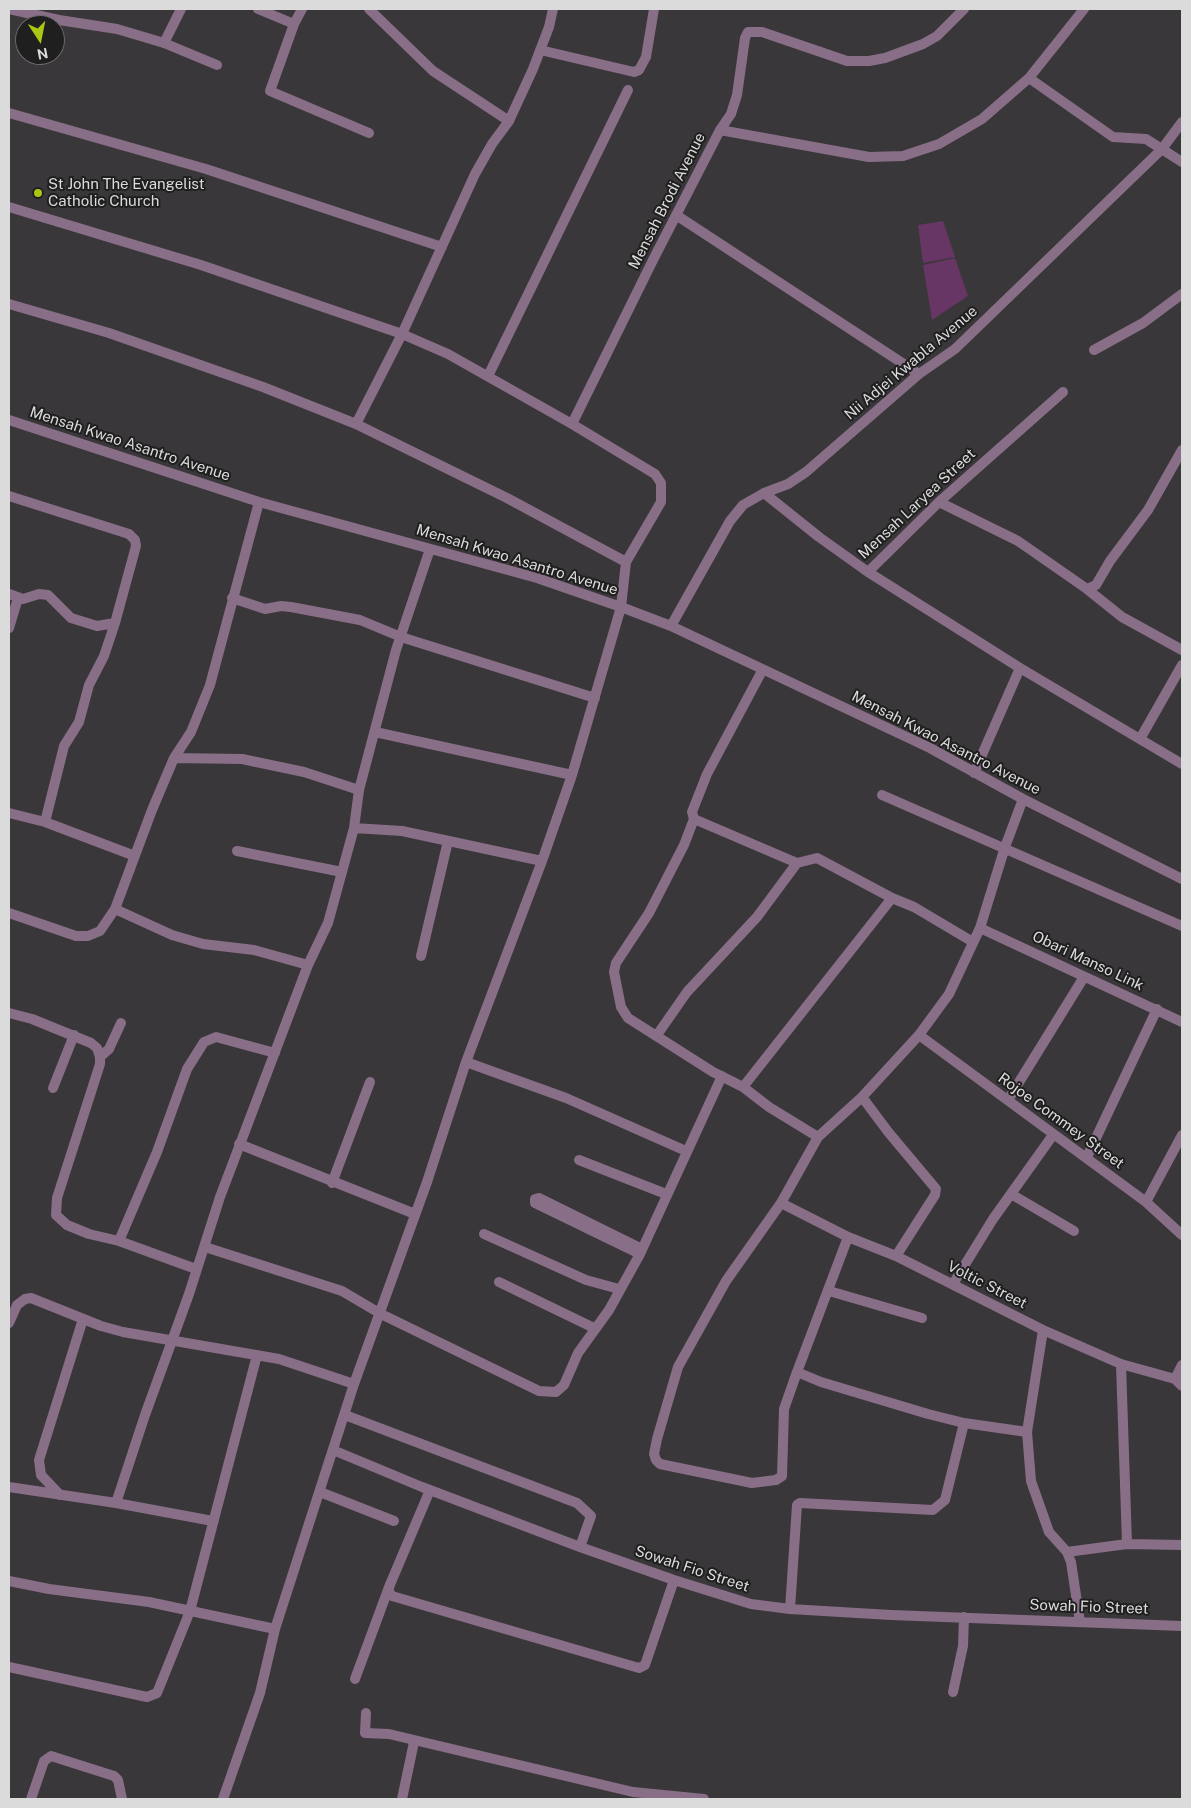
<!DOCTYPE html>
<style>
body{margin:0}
#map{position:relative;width:1191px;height:1808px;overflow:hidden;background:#393739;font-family:"Public Sans",sans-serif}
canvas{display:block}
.frame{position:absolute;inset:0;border:10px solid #dcdbdc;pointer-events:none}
.north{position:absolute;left:15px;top:15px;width:50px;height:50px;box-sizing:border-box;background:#201f1f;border:1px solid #6b6a6b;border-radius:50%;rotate:169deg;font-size:14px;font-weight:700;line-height:20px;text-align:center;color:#dcdbdc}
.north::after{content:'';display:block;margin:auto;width:18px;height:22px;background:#abc614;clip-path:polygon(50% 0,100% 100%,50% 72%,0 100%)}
</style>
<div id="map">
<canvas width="1191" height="1808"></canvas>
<div class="frame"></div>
<div class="north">N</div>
</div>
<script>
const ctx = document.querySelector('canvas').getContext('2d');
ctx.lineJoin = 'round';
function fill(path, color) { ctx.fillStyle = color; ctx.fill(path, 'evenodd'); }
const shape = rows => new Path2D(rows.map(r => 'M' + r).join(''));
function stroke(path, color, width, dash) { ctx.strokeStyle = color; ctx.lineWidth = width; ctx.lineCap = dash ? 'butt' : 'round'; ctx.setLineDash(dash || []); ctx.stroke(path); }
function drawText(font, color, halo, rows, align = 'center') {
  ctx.font = font + ' "Public Sans",sans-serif'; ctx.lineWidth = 4; ctx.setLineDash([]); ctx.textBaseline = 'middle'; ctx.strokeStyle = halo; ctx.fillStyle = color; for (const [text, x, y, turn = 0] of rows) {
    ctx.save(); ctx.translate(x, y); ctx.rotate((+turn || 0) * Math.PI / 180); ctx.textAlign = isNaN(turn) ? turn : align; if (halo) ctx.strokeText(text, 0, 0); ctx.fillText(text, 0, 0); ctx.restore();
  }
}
const green = shape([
 [943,221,955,257,923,263,918,225],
 [955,258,968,296,932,320,923,265]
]);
const street = shape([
 [9,9,59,20,117,29,164,43,217,65],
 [258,9,294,24,302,9],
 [369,9,433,71,509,121],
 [294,24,270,91,369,133],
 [164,43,181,9],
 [540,50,634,72,639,70,646,57,654,9],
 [1029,78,1113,137,1146,139,1182,162],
 [9,113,206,169,442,247],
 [720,130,731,114,737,95,745,38,748,32,762,32,847,61,869,61,885,58,923,44,937,36,964,9],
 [9,207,201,265,402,334,448,354,572,424,655,474,661,483,661,502,626,562,621,607,572,775,542,861,466,1062,427,1182,354,1384,275,1629,260,1693,223,1799],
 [676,215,919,374],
 [9,304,109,333,263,387,356,424,507,498,626,562],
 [1094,350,1143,323,1182,294],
 [488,376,628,90],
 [9,420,259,502,537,578,621,607,671,626,930,748,1023,799,1182,879],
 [356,424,402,334,475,174,492,144,509,121,533,69,549,27,553,9],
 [572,424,654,258,720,130,869,157,903,156,939,144,982,119,1029,78,1084,9],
 [764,493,819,537,868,572,939,502,1063,392],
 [9,496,129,534,135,540,136,546,115,623,104,656,89,685,79,722,64,746,45,822],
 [939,502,1018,541,1087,589,1096,585,1110,561,1148,510,1182,450],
 [868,572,1020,668,1182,764],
 [1087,589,1122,617,1182,650],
 [9,594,23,599,39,594,48,595,71,618,97,626,115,623],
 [232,598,265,609,281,606,291,607,360,620,401,637,595,698],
 [671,626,730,521,743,505,764,493,788,484,806,472,919,374,955,349,1162,149,1182,122],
 [9,628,18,598],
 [762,671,707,774,692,812,694,819,797,863,817,858,892,898],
 [375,732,572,775],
 [1140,739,1182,665],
 [174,758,242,759,304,772,359,790],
 [974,773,1020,668],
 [882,795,1182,926],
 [9,813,45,822,135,856],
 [694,819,684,845,649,913,616,963,614,972,621,1007,628,1018,713,1072,743,1087,769,1107,818,1137],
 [354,828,402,831,542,861],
 [237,851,342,872],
 [115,909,172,935,203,944,254,950,308,965],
 [9,913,76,936,88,936,100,931,115,909,152,810,174,758,191,732,210,685,259,502],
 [980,928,1182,1022],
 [421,956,448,841],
 [9,1013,32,1019,91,1043,97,1048,100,1057,100,1064,57,1198,56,1215,67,1225,89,1234,119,1241,196,1269],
 [657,1035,687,992,757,917,797,863],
 [919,1035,1146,1202,1182,1235],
 [100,1057,109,1049,121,1023],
 [466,1062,566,1098,686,1151],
 [743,1087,892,898,914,907,973,942],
 [53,1088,74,1035],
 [862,1097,889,1133,936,1189,935,1195,896,1256],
 [1008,1100,1084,977],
 [239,1144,415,1214],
 [1087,1157,1157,1009],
 [579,1160,666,1194],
 [332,1183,370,1082],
 [1011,1194,1074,1231],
 [1146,1202,1182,1135],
 [781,1203,848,1237,896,1256,1043,1330,1121,1364,1175,1379,1182,1386],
 [484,1234,586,1280,619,1289],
 [848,1237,797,1372,821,1382,928,1414,964,1423,1027,1432,1043,1330],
 [119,1241,157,1152,187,1069,204,1042,216,1037,275,1053],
 [205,1247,342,1291,381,1314,539,1391,556,1392,564,1385,578,1353,609,1310,640,1254,722,1076],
 [640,1254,535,1203,535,1199,539,1198,642,1249],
 [499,1282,594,1328],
 [953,1284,993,1219,1053,1135],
 [829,1291,922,1318],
 [9,1323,17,1305,25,1299,31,1298,101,1326,123,1332,279,1359,354,1384],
 [1121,1364,1127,1544],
 [797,1372,784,1409,782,1476,776,1480,752,1483,660,1464,656,1460,654,1454,657,1439,678,1367,726,1281,781,1203,818,1137,862,1097,919,1035,949,994,980,928,1005,847,1023,799],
 [1175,1379,1182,1365],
 [345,1415,577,1503,591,1516,580,1547],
 [1027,1432,1031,1481,1049,1532,1067,1552,1071,1562,1080,1622],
 [333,1450,422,1487,580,1547,674,1580,751,1604,790,1609,891,1615,1182,1626],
 [9,1487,116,1503],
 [320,1492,394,1521],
 [60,1495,41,1475,39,1460,83,1319],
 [213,1521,116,1503,145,1415,189,1294,220,1197,308,965,328,923,354,828,359,790,396,650,430,549],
 [1067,1552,1127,1544,1182,1545],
 [9,1581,49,1589,149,1602,275,1629],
 [389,1587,389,1592,392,1596,639,1668,645,1665,674,1580],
 [790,1609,797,1505,800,1503,933,1510,945,1500,964,1423],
 [9,1667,147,1697,157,1693,190,1611,257,1355],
 [355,1679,389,1587,430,1490],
 [953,1692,963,1646,964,1617],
 [366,1713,365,1733,389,1734,633,1792,704,1799],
 [31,1799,44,1761,51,1756,114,1776,118,1780,122,1799],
 [402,1799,414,1742]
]);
const markers = [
 [38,193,5,"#abc614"]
];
const poiNames = [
 ["St John The Evangelist",48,184],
 ["Catholic Church",48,201]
];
const streetNames = [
 ["Mensah Brodi Avenue",667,201,-63],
 ["Nii Adjei Kwabla Avenue",911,363,-40],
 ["Mensah Kwao Asantro Avenue",130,444,18],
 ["Mensah Laryea Street",917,504,-43],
 ["Mensah Kwao Asantro Avenue",517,560,17],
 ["Mensah Kwao Asantro Avenue",946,743,27],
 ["Obari Manso Link",1088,961,25],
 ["Rojoe Commey Street",1061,1121,36],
 ["Voltic Street",987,1285,27],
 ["Sowah Fio Street",692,1569,18],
 ["Sowah Fio Street",1089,1607,2]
];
fill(green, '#673664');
stroke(street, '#896e87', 10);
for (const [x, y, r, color] of markers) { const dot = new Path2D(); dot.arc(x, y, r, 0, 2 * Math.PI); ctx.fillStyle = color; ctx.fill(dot); stroke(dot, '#201f1f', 2); }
drawText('15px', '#dcdbdc', '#201f1f', poiNames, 'left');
drawText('15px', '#dcdbdc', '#201f1f', streetNames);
</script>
